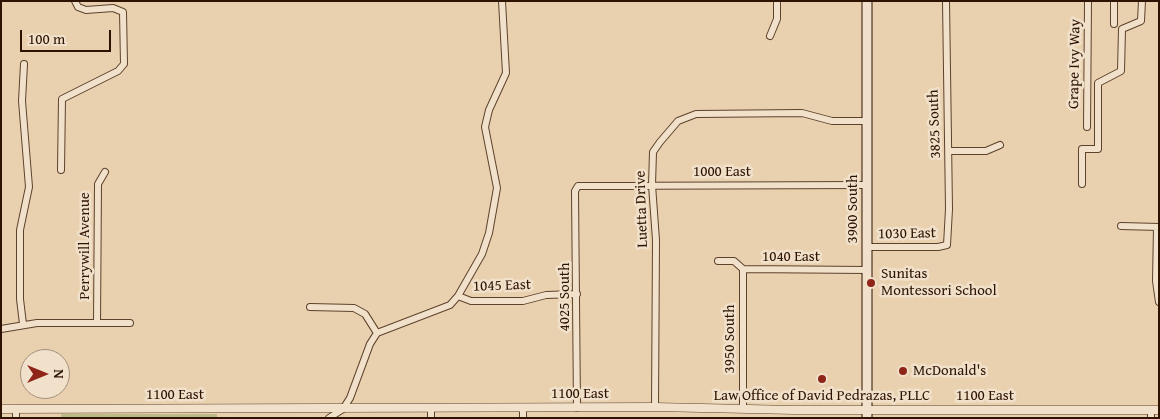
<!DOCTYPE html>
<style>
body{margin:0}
#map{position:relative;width:1160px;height:419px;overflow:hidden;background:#e9d1af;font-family:"Gentium Book Plus",serif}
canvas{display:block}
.frame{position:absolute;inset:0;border:2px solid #2e1300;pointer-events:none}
.north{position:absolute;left:20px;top:349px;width:50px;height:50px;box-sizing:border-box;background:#f1e1cb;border:1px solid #a38f7a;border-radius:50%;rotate:90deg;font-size:14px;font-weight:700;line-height:20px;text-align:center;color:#2e1300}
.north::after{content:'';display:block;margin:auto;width:18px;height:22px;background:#8f2418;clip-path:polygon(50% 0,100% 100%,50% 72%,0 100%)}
.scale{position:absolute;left:20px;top:30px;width:91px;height:22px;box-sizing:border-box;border:2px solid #2e1300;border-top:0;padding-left:6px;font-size:15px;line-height:18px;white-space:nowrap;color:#2e1300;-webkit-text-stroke:4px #f1e1cb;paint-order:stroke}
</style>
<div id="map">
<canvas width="1160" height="419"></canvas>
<div class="frame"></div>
<div class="north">N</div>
<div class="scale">100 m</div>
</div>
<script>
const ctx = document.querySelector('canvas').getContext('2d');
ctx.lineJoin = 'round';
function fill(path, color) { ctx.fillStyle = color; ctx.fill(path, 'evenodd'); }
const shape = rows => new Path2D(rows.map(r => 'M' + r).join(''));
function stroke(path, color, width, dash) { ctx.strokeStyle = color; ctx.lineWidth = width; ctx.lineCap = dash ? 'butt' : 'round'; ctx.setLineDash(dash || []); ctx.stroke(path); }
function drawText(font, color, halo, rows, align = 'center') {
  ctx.font = font + ' "Gentium Book Plus",serif'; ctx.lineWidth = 5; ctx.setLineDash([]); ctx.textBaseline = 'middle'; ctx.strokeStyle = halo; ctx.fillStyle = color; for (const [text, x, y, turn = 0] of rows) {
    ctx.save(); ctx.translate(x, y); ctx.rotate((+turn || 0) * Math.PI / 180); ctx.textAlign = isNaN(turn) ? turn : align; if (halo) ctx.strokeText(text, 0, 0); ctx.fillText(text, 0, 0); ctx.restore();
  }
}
const green = shape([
 [61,414,217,414,217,418,61,418]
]);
const minor = shape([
 [1114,1,1114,24],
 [770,36,777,19,777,1],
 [1087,127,1088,1],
 [949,151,986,151,1000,145],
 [61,170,62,99,118,71,124,64,123,12,113,8,86,10,78,7,75,1],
 [1082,184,1082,149,1098,149,1098,83,1121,71,1122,29,1141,21,1142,1],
 [1121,226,1159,227],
 [1157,227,1156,281,1159,302],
 [867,247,938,247,947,245,949,209,946,1],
 [718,261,734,261,743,269,867,270],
 [458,296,471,301,523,301,546,295,577,294],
 [310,307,354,308,365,314,377,333],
 [97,323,98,184,105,172],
 [23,324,20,299,20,230,29,187,22,101,24,64],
 [1,329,37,323,130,323],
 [655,407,656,240,652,185,653,152,660,142,678,121,696,114,802,113,832,121,867,121],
 [431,408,431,418],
 [523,408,523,418],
 [577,408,575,191,578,186,867,185],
 [743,408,743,269],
 [16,409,16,418],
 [1151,410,1151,418],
 [329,418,343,409,350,398,370,344,377,333,450,305,458,296,482,254,489,233,497,188,485,127,489,110,506,73,502,1]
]);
const tertiary = shape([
 [1,409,655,407,794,410,1159,410]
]);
const secondary = shape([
 [867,1,867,418]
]);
const markers = [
 [871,283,5,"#8f2418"],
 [903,371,5,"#8f2418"],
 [822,379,5,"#8f2418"]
];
const streetNames = [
 ["Grape Ivy Way",1075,64,-89],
 ["3825 South",935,124,-92],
 ["1000 East",722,172],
 ["Luetta Drive",642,209,-92],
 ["3900 South",853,209,-90],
 ["1030 East",907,234,-1],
 ["Perrywill Avenue",85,246,-90],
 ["1040 East",791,257],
 ["1045 East",502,286,-2],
 ["4025 South",565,297,-90],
 ["3950 South",730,339,-90],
 ["1100 East",580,394],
 ["1100 East",175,395],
 ["1100 East",985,396]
];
const poiNames = [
 ["Sunitas",881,274],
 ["Montessori School",881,291],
 ["McDonald's",913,371],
 ["Law Office of David Pedrazas, PLLC",822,396,"center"]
];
fill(green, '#bcba87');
stroke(minor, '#5d422c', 8);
stroke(tertiary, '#5d422c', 9);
stroke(secondary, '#2e1300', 11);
stroke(minor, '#f1e1cb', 6);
stroke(tertiary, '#f1e1cb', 8);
stroke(secondary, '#f1e1cb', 9);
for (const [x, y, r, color] of markers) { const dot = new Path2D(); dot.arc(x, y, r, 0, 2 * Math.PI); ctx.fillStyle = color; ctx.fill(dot); stroke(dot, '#f1e1cb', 2); }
drawText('15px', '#2e1300', '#f1e1cb', streetNames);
drawText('15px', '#2e1300', '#f1e1cb', poiNames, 'left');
</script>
